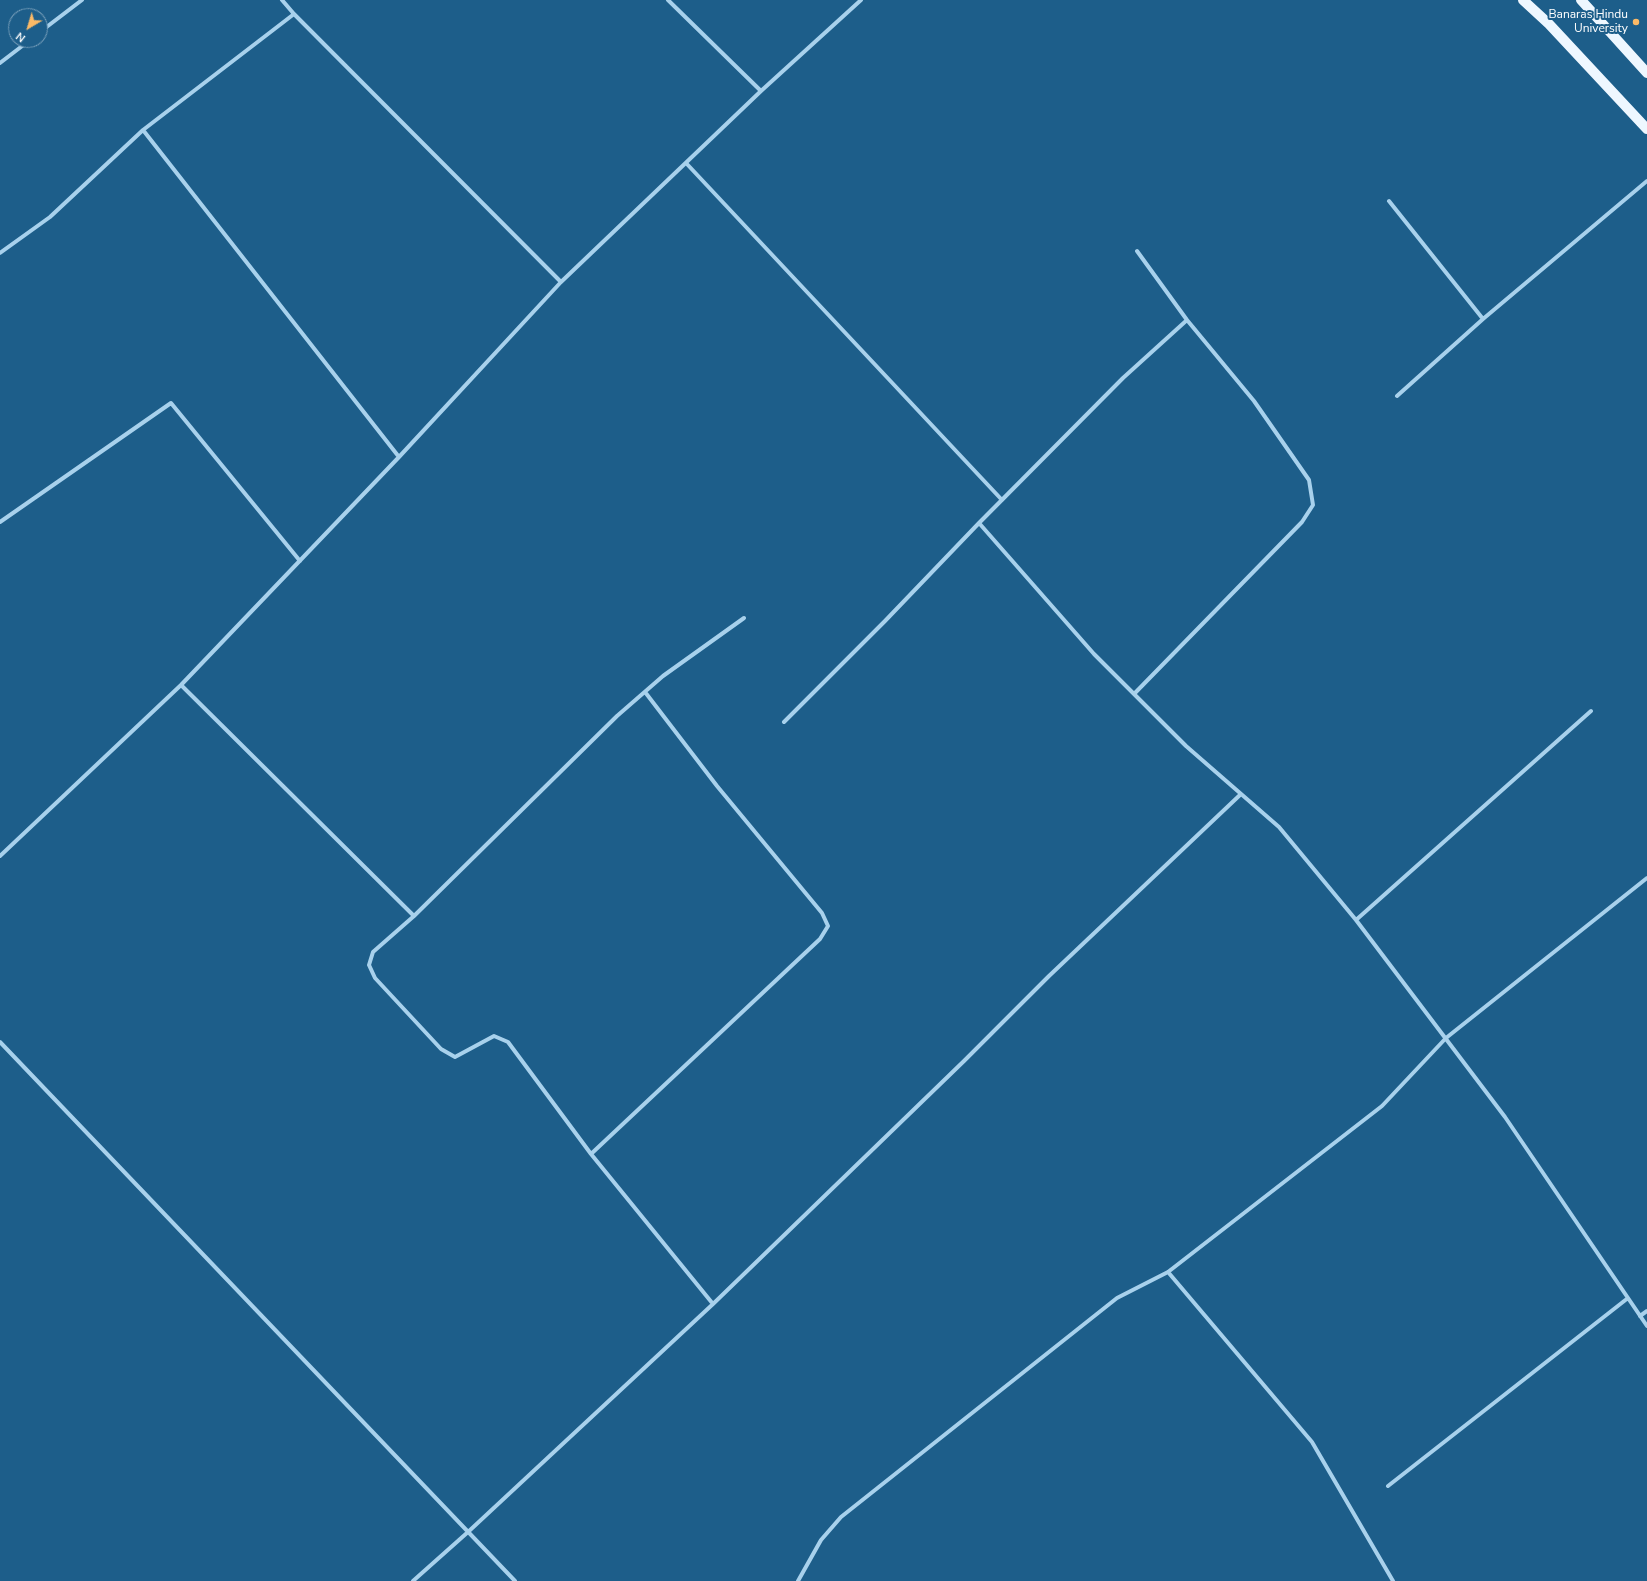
<!DOCTYPE html>
<style>
body{margin:0}
#map{position:relative;width:1647px;height:1581px;overflow:hidden;background:#1d5e8a;font-family:"Nunito Sans",sans-serif}
canvas{display:block}
.north{position:absolute;left:8px;top:8px;width:40px;height:40px;box-sizing:border-box;background:#1d5e8a;border:1px solid #779eb9;border-radius:50%;rotate:218deg;font-size:11px;font-weight:700;line-height:16px;text-align:center;color:#fff}
.north::after{content:'';display:block;margin:auto;width:14px;height:18px;background:#fbba67;clip-path:polygon(50% 0,100% 100%,50% 72%,0 100%)}
</style>
<div id="map">
<canvas width="1647" height="1581"></canvas>
<div class="north">N</div>
</div>
<script>
const ctx = document.querySelector('canvas').getContext('2d');
ctx.lineJoin = 'round';
const shape = rows => new Path2D(rows.map(r => 'M' + r).join(''));
function stroke(path, color, width, dash) { ctx.strokeStyle = color; ctx.lineWidth = width; ctx.lineCap = dash ? 'butt' : 'round'; ctx.setLineDash(dash || []); ctx.stroke(path); }
function drawText(font, color, halo, rows, align = 'center') {
  ctx.font = font + ' "Nunito Sans",sans-serif'; ctx.lineWidth = 4; ctx.setLineDash([]); ctx.textBaseline = 'middle'; ctx.strokeStyle = halo; ctx.fillStyle = color; for (const [text, x, y, turn = 0] of rows) {
    ctx.save(); ctx.translate(x, y); ctx.rotate((+turn || 0) * Math.PI / 180); ctx.textAlign = isNaN(turn) ? turn : align; if (halo) ctx.strokeText(text, 0, 0); ctx.fillText(text, 0, 0); ctx.restore();
  }
}
const street = shape([
 [282,0,294,14,561,282],
 [40,32,82,0],
 [0,63,30,40],
 [761,91,861,0],
 [143,130,399,457],
 [686,163,1002,500],
 [1389,201,1483,319],
 [0,253,50,217,143,130,294,14],
 [1397,396,1483,319,1647,181],
 [0,522,171,403,300,561],
 [979,523,1094,654,1186,746,1279,827,1356,920,1505,1117,1647,1326],
 [181,685,414,916,373,952,369,965,375,978,441,1049,455,1057,494,1036,508,1042,591,1154,713,1304],
 [1134,694,1302,522,1313,505,1309,480,1254,401,1187,320,1137,251],
 [784,722,885,621,979,523,1123,378,1187,320],
 [0,856,181,685,399,457,561,282,761,91,668,0],
 [414,916,617,716,663,676,744,618],
 [1356,920,1591,711],
 [0,1042,515,1581],
 [591,1154,820,939,828,926,822,913,717,786,645,692],
 [1168,1272,1312,1442,1393,1581],
 [1640,1316,1647,1311],
 [1388,1486,1628,1298],
 [413,1581,468,1532,713,1304,964,1061,1049,976,1241,794],
 [798,1581,821,1540,841,1517,1117,1298,1168,1272,1382,1106,1446,1038,1647,878]
]);
const primary = shape([
 [1523,0,1549,24,1647,129],
 [1581,0,1647,73]
]);
const markers = [
 [1636,22,4,"#fbba67"]
];
const poiNames = [
 ["Banaras Hindu",1628,15],
 ["University",1628,29]
];
stroke(street, '#a8d1ec', 4);
stroke(primary, '#eef7ff', 10);
for (const [x, y, r, color] of markers) { const dot = new Path2D(); dot.arc(x, y, r, 0, 2 * Math.PI); ctx.fillStyle = color; ctx.fill(dot); stroke(dot, '#1d5e8a', 1.5); }
drawText('12px', '#fff', '#1d5e8a', poiNames, 'right');
</script>
